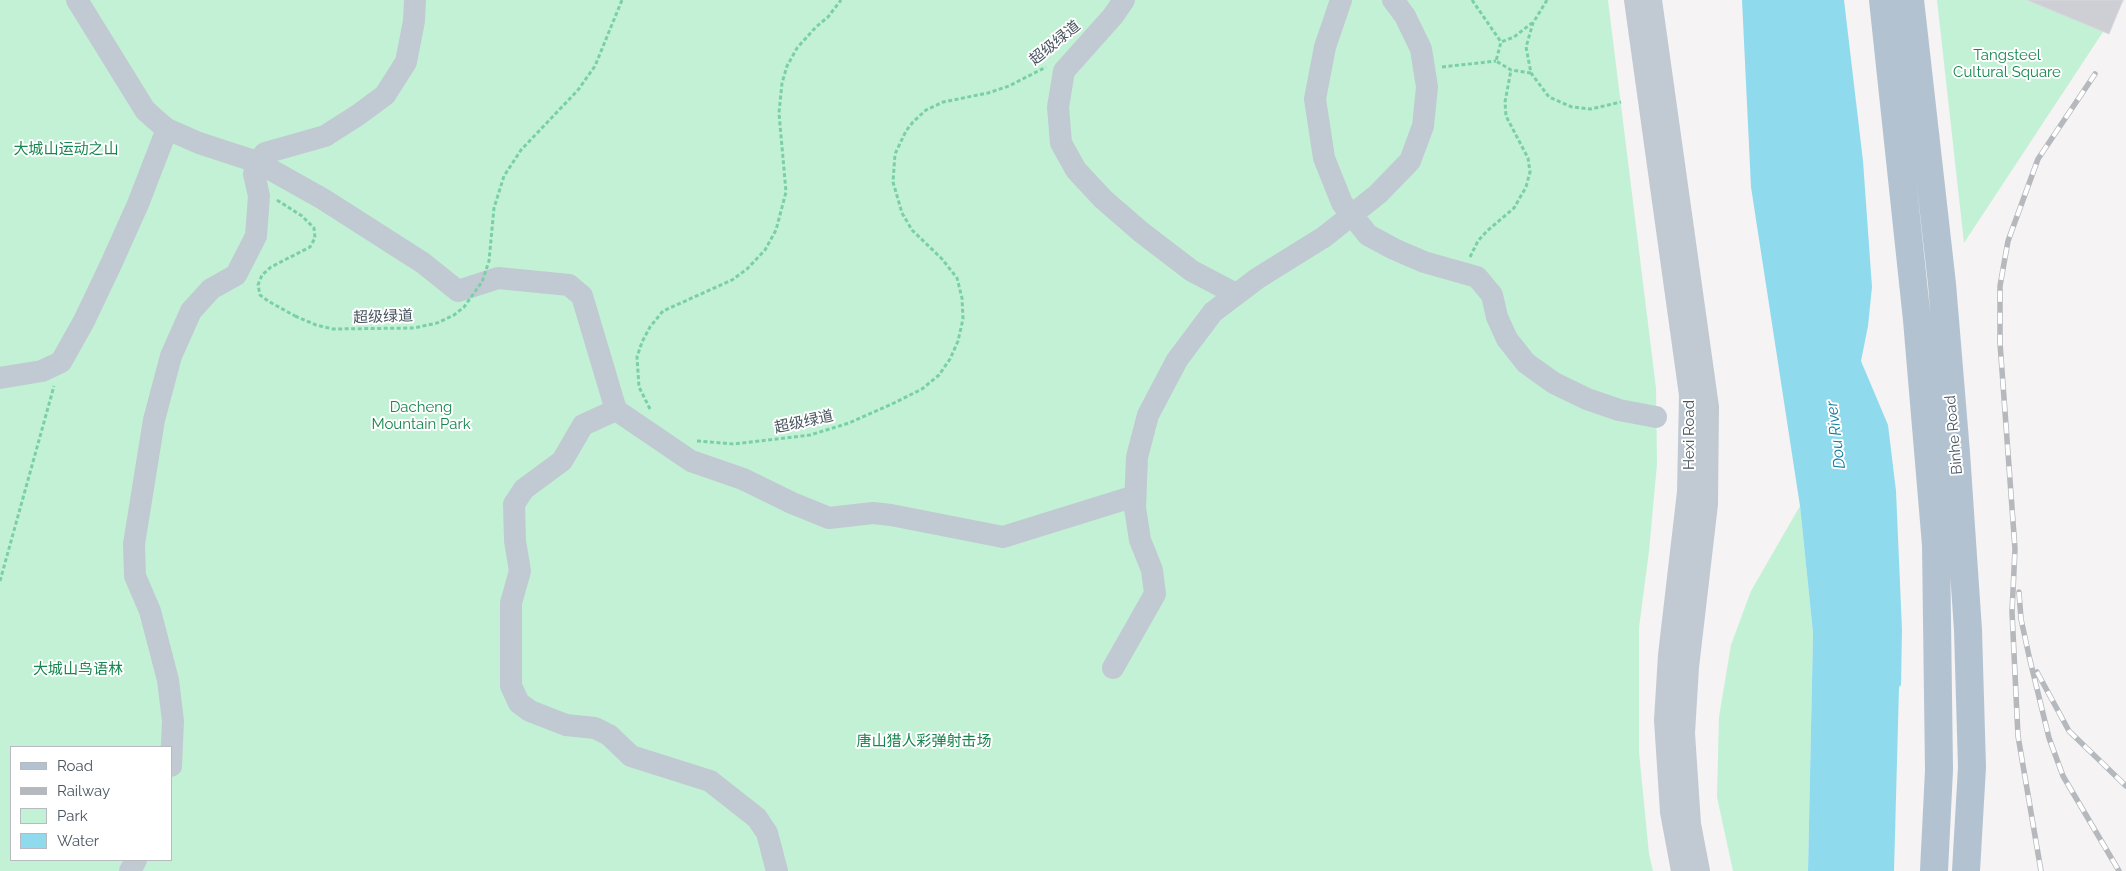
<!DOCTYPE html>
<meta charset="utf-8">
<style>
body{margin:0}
#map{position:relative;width:2126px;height:871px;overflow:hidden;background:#f5f3f3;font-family:Raleway,sans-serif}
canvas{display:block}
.legend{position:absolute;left:10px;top:746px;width:162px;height:115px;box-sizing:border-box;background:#fff;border:1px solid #b7bbc0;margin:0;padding:6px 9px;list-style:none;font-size:15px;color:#4a5661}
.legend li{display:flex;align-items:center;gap:10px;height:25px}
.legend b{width:25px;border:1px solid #b7bbc0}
</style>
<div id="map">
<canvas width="2126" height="871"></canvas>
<ul class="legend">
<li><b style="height:6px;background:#b3c2d1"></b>Road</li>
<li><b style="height:6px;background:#b5b8bd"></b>Railway</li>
<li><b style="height:14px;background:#c3f1d5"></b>Park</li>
<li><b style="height:14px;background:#90daee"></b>Water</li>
</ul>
</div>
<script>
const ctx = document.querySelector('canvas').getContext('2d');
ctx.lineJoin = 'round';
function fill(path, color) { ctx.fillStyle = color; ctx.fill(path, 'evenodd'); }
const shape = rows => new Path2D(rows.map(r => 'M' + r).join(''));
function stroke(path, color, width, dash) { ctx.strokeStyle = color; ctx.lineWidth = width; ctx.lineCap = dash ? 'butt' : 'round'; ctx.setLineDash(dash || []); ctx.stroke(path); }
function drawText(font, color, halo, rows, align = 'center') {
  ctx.font = font + ' Raleway,"Noto Sans SC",sans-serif'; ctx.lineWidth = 4; ctx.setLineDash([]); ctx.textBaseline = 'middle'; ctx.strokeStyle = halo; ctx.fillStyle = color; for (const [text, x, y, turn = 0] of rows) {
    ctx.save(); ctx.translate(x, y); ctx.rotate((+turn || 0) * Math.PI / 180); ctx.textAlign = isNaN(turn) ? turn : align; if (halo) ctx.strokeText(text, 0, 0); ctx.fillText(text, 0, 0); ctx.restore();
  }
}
const green = shape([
 [0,0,1608,0,1656,388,1657,464,1649,551,1639,628,1639,752,1649,854,1653,871,0,871],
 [11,747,171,747,171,860,11,860],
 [1937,0,2124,0,1964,243],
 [1800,506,1813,633,1808,871,1733,871,1717,797,1719,717,1731,645,1751,591]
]);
const water = shape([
 [1742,0,1844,0,1863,161,1872,287,1868,326,1861,361,1888,425,1896,491,1902,630,1901,685,1899,687,1894,871,1808,871,1813,633,1800,506,1751,187]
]);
const building = shape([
 [2027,0,2123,0,2109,34,2027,0]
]);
const path = shape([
 [1472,0,1501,42],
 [1547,0,1533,23,1526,47,1531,73,1549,97,1572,107,1591,109,1621,102],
 [1442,67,1496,61],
 [1531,73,1511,70,1496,61,1501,42,1514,37,1532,23],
 [277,200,302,216,314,228,315,238,310,247,271,267,262,275,258,285,260,295,268,301,295,316],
 [1470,257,1478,241,1487,231,1514,208,1526,187,1530,172,1528,158,1506,116,1505,102,1511,70],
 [650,409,639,387,637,357,642,342,650,327,663,311,732,280,747,269,765,250,776,230,786,192,779,113,782,83,787,66,797,48,816,27,828,17,841,0],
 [697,441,734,444,810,435,849,423,894,403,922,389,939,375,950,359,958,341,963,319,962,298,957,278,942,259,912,230,902,213,893,182,895,154,906,131,913,122,926,110,943,102,988,93,1009,86,1046,67],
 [0,581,54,386]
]);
const minor = shape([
 [77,0,145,110,156,120,167,129,199,143,257,162,265,153,325,136,358,115,385,95,406,62,414,21,415,0],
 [1124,0,1113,16,1064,71,1058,107,1061,143,1076,170,1103,199,1141,232,1192,271,1236,294],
 [1341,0,1325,47,1315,99,1324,158,1342,203,1368,235,1394,249,1424,262,1477,277,1492,295,1497,317,1507,339,1526,363,1554,383,1587,399,1619,410,1656,417],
 [1635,0,1690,395,1688,492,1669,655,1665,720,1671,812,1682,871],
 [1651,0,1708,407,1707,504,1688,667,1684,733,1690,824,1699,871],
 [0,378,42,371,61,362,84,321,112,262,138,204,167,129],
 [616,410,583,425,562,461,524,489,514,504,515,541,520,571,511,603,511,686,519,703,530,711,566,725,595,728,609,735,631,756,710,781,757,818,767,833,777,871],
 [1113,668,1155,594,1152,570,1140,540,1135,508,1137,457,1148,415,1177,360,1213,312,1258,278,1324,237,1378,194,1410,161,1423,126,1427,87,1421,49,1405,16,1393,0],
 [171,766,173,721,168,680,150,611,135,576,134,544,154,420,171,356,191,311,211,289,236,275,256,236,259,196,254,174,257,162,323,199,423,263,458,291,498,278,569,285,582,296,616,410,691,461,743,479,792,503,829,518,873,513,891,515,1003,537,1135,496],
 [130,871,136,860]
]);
const major = shape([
 [1883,0,1917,320,1936,545,1939,770,1934,871],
 [1910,0,1942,284,1956,453,1968,630,1972,767,1966,871]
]);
const rail = shape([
 [2019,592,2021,619,2029,656,2049,738,2063,776,2119,871],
 [2037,672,2069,731,2126,786],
 [2041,871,2018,736,2012,612,2015,549,2000,343,2000,286,2008,241,2038,159,2095,74]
]);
const pathBridge = shape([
 [295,316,316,325,333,329,414,328,437,323,454,315,464,307,482,282,489,261,494,208,504,176,521,150,578,90,595,66,622,0]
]);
const streetNames = [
 ["超级绿道",1055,43,-39],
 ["超级绿道",383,317,-2],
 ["超级绿道",804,422,-12],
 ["Hexi Road",1689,435,-90],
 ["Binhe Road",1954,435,-95]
];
const parkNames = [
 ["Tangsteel",2007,55],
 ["Cultural Square",2007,72],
 ["大城山运动之山",66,149],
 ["Dacheng",421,407],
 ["Mountain Park",421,424],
 ["大城山鸟语林",78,669],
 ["唐山猎人彩弹射击场",924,741]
];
const waterNames = [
 ["Dou River",1836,435,-97]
];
fill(green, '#c3f1d5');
fill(water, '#90daee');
fill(building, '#cdcfd5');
stroke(building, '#d7d9de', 1);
stroke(path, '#7ad0a6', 3, [4, 2.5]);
stroke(minor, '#c1cad2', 22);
stroke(major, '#b3c2d1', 28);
stroke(rail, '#b5b8bd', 5.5);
stroke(rail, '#fff', 4, [11]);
stroke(pathBridge, '#7ad0a6', 3, [4, 2.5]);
drawText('15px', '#4a5661', '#fff', streetNames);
drawText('15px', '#17864f', '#fff', parkNames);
drawText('italic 16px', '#0c7c9b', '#fff', waterNames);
</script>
